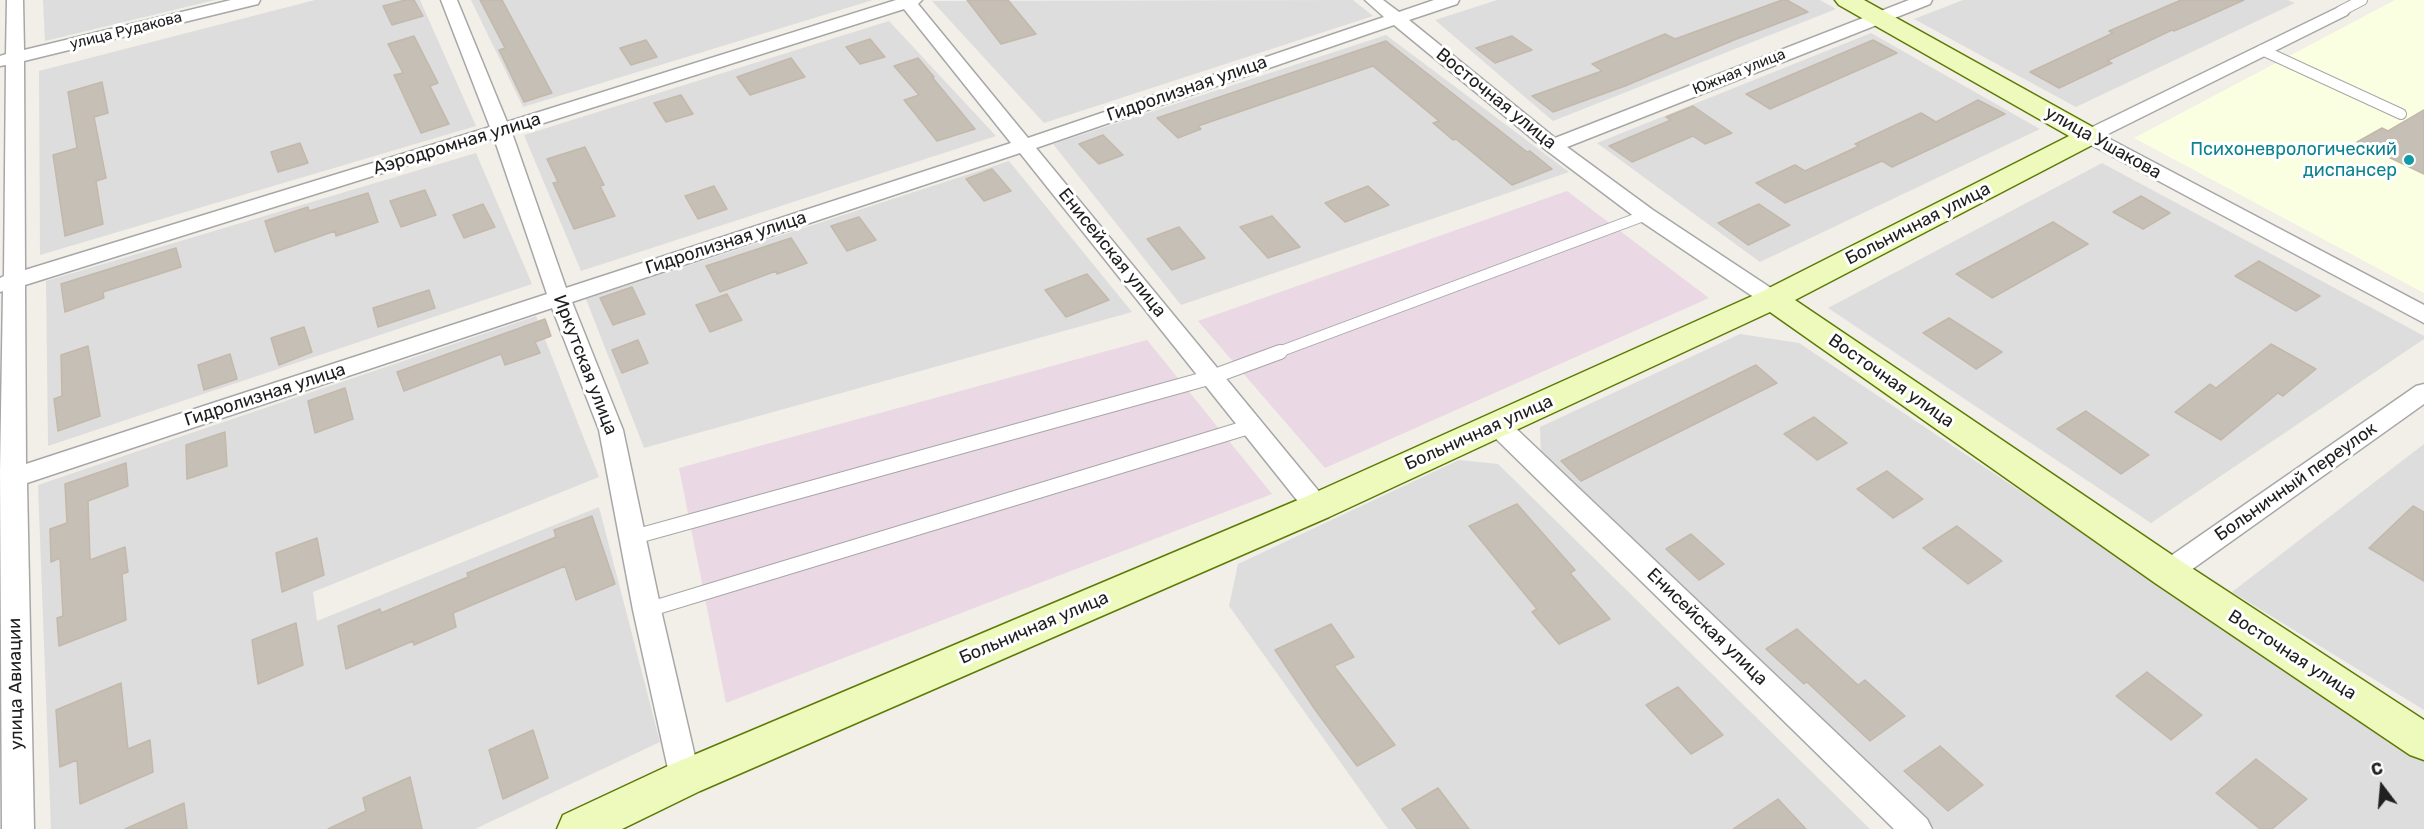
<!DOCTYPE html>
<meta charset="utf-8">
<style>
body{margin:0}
#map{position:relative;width:2424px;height:829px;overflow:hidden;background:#f1efe7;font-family:Rubik,sans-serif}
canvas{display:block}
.north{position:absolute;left:2352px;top:757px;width:60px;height:60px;-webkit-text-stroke:4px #fff;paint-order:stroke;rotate:344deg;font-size:16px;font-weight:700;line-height:24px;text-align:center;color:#202020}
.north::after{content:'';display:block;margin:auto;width:21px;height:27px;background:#202020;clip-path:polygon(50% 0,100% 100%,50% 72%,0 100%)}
</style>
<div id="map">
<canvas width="2424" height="829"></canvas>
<div class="north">С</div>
</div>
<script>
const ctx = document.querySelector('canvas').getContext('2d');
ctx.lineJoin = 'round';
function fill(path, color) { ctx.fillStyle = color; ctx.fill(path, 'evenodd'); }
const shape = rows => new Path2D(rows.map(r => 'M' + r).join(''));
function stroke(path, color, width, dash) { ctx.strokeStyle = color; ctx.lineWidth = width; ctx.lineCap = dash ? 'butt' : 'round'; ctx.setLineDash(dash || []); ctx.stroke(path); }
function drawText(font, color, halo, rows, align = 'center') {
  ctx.font = font + ' Rubik,sans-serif'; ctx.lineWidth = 6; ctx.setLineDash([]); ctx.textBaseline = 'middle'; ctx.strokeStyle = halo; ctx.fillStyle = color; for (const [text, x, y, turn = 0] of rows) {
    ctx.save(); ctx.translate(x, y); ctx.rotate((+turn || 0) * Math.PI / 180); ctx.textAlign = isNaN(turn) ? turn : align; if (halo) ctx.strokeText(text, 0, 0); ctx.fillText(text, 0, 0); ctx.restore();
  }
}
const residential = shape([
 [43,0,215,0,45,41],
 [315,0,420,0,476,126,40,255,39,71],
 [471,0,873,0,523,107],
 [1353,0,1373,16,1044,123,932,1],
 [1497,0,1820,0,1836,9,1553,121,1435,20],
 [1963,0,2288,0,2295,3,2076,107,1914,19],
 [889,21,996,136,581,271,524,135],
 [1871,33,2040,129,1760,262,1597,143],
 [1386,35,1569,172,1181,305,1053,144],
 [476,153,532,284,48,446,46,281],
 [1009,161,1132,312,644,448,586,299],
 [2102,163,2424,336,2424,339,2151,523,1828,308],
 [536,316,599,477,313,592,317,621,599,507,660,742,475,829,51,829,38,485],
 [1740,334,1799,343,2424,761,2424,829,1935,829,1541,457,1540,427],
 [2424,444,2424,710,2232,592],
 [1459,460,1498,464,1870,829,1388,829,1229,606,1238,564]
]);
const industrial = shape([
 [1567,191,1709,298,1325,468,1198,321],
 [1147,340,1272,494,726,703,679,468]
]);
const education = shape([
 [2395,0,2424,0,2424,293,2134,138]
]);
const building = shape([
 [405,0,414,0,423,16,392,25,383,6,405,0],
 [480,0,502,0,552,93,524,102,499,50,505,48,480,0],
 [967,0,1008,0,1036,34,1001,44,967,0],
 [1782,0,1787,0,1808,12,1734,40,1625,86,1553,112,1532,96,1602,71,1592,64,1665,34,1675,39,1782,0],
 [2181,0,2244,0,2193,23,2174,31,2172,30,2107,61,2112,63,2059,88,2030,72,2113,33,2109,31,2181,0],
 [414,36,438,83,430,86,449,124,421,133,394,75,403,73,388,44,414,36],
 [1512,36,1532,50,1495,63,1476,48,1512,36],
 [870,39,885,57,860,64,846,47,870,39],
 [646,40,657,57,631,65,620,48,646,40],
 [1873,40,1897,53,1770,109,1746,94,1873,40],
 [1386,41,1527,152,1530,151,1552,169,1512,185,1456,139,1453,140,1433,123,1439,121,1373,66,1198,126,1201,129,1178,138,1157,118,1386,41],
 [791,58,805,77,750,95,737,77,791,58],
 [918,58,934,77,932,77,975,129,937,141,904,100,919,95,894,66,918,58],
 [102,82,108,113,94,117,106,178,96,181,103,224,65,236,53,155,77,148,68,92,102,82],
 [681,95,693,114,666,122,654,103,681,95],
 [1978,100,2005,114,1892,167,1882,161,1785,203,1756,183,1795,165,1805,171,1859,146,1855,144,1921,113,1936,122,1978,100],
 [1693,106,1732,133,1705,144,1693,136,1632,162,1609,146,1671,120,1666,117,1693,106],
 [2424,110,2424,174,2357,142,2382,128,2388,131,2424,110],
 [1103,135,1123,155,1099,164,1079,144,1103,135],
 [300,143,308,163,278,172,271,152,300,143],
 [585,147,604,185,600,186,615,216,574,229,553,183,558,182,547,159,585,147],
 [992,169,1011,191,984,201,966,179,992,169],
 [714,186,727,209,698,219,685,196,714,186],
 [1368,186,1389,205,1345,222,1325,203,1368,186],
 [425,190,436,215,401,227,390,201,425,190],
 [368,193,378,222,336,236,335,231,275,252,265,221,308,207,309,211,368,193],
 [2141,196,2170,213,2143,229,2113,212,2141,196],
 [483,204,495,227,464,238,453,215,483,204],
 [1759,204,1790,225,1748,245,1718,223,1759,204],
 [1272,216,1300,247,1268,258,1240,227,1272,216],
 [859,217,876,240,847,251,831,226,859,217],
 [2053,222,2088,244,1992,298,1956,274,2053,222],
 [1179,227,1205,258,1172,270,1147,239,1179,227],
 [791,238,807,263,777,274,776,271,720,292,706,266,791,238],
 [176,248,181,267,103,292,104,298,65,312,61,284,176,248],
 [2259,261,2320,296,2296,311,2235,276,2259,261],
 [1087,274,1109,300,1066,317,1045,290,1087,274],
 [632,287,645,314,613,325,600,298,632,287],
 [429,290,435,308,378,327,373,308,429,290],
 [727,294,742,320,710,332,696,305,727,294],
 [1949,318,2002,352,1976,369,1923,333,1949,318],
 [545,319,551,336,535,342,540,353,505,365,501,354,404,391,397,372,545,319],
 [304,327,312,352,279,365,271,338,304,327],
 [638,340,648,363,622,373,612,350,638,340],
 [2271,344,2316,369,2283,396,2278,393,2221,440,2175,412,2210,384,2216,388,2271,344],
 [88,346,100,416,58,431,54,399,62,396,61,355,88,346],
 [230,354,237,379,204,390,198,365,230,354],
 [1756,365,1777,383,1581,481,1561,461,1756,365],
 [345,388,353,419,315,433,308,401,345,388],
 [2086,411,2149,455,2121,474,2057,429,2086,411],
 [1814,417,1847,443,1817,460,1784,434,1814,417],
 [225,432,227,466,187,479,186,445,225,432],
 [126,463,128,486,88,501,90,560,125,547,128,572,122,574,126,620,59,646,57,618,63,616,60,558,51,562,50,529,67,523,65,484,126,463],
 [1887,471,1923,499,1893,518,1857,489,1887,471],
 [1517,504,1575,570,1570,573,1610,619,1559,644,1532,612,1537,609,1469,526,1517,504],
 [2413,506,2424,512,2424,581,2369,548,2413,506],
 [592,516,615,584,576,600,565,566,453,613,456,627,414,645,413,641,346,669,338,626,380,609,381,613,468,577,467,573,556,537,554,530,592,516],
 [1957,526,2002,561,1968,584,1923,548,1957,526],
 [1691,534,1724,564,1699,580,1666,549,1691,534],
 [317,538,324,575,282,592,276,553,317,538],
 [296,623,303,665,258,684,252,640,296,623],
 [1331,624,1354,657,1334,666,1395,745,1357,766,1316,711,1275,650,1331,624],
 [1797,629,1858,685,1865,680,1905,716,1870,741,1807,682,1804,684,1766,649,1797,629],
 [2147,672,2202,715,2171,740,2116,696,2147,672],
 [121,683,128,749,150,740,153,772,80,804,77,760,60,767,56,710,121,683],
 [1678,687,1723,735,1691,754,1646,705,1678,687],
 [533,730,548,778,503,799,489,750,533,730],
 [1940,746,1983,785,1948,811,1904,771,1940,746],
 [2256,759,2307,799,2272,829,2260,829,2216,793,2256,759],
 [410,777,422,829,328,829,366,811,363,798,410,777],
 [1438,788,1469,829,1417,829,1402,809,1438,788],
 [1778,799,1806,829,1733,829,1778,799],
 [184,803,187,829,125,829,184,803]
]);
const laneFar1 = shape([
 [2341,11,2362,0],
 [2262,50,2401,114],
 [1276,353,1646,215]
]);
const lane = shape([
 [634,537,1212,377,1280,352],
 [647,610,1252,426]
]);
const street = shape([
 [7,0,23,0,24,50,231,0,260,0,258,4,24,61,25,270,490,127,441,0,457,0,507,122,896,0,922,0,918,4,1028,138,1384,17,1365,0,1383,0,1399,12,1434,0,1459,0,1457,4,1409,20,1555,138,1909,0,1932,0,1930,4,1567,147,1653,210,1780,294,1783,299,1780,304,1772,306,1764,304,1639,220,1546,150,1394,25,1036,148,1326,500,1330,507,1326,514,1317,517,1308,514,1020,153,572,302,623,430,661,610,700,778,696,788,685,792,674,788,670,778,633,610,599,430,552,308,27,483,34,829,2,829,0,472,3,291,0,292,0,278,4,276,6,65,0,66,0,56,6,54,7,0],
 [904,9,1011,143,566,288,512,133,904,9],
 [494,138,547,294,26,464,25,285,494,138],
 [2341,6,2347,7,2350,11,2347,15,2104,136,2424,305,2424,323,2082,140,2079,136,2082,132,2341,6],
 [2424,384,2424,404,2177,580,2168,583,2159,580,2155,572,2159,564,2416,386,2424,384],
 [1497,416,1506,419,1927,819,1932,829,1894,829,1488,431,1485,425,1488,419,1497,416]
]);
const secondary = shape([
 [1835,0,1864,0,2098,130,2102,136,2098,142,1795,300,2181,561,2424,720,2424,760,2410,755,2155,583,1770,312,1329,517,700,791,622,829,557,829,563,815,670,765,1305,497,1761,292,2069,136,1839,5,1835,0]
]);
const markers = [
 [2409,160,6,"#0f9aa8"]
];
const farStreetnames = [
 ["улица Рудакова",126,31,-14],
 ["Южная улица",1739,72,-22]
];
const streetNames = [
 ["Гидролизная улица",1187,89,-19],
 ["Восточная улица",1496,99,39],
 ["улица Ушакова",2103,143,29],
 ["Аэродромная улица",457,144,-17],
 ["Больничная улица",1918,224,-27],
 ["Гидролизная улица",726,243,-18],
 ["Енисейская улица",1112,253,51],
 ["Иркутская улица",585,365,69],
 ["Восточная улица",1891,381,35],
 ["Гидролизная улица",265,395,-18],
 ["Больничная улица",1479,433,-24],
 ["Больничный переулок",2296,482,-35],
 ["Енисейская улица",1707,627,44],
 ["Больничная улица",1034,628,-23],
 ["Восточная улица",2292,655,33],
 ["улица Авиации",16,684,-91]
];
const cultureNames = [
 ["Психоневрологический",2397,150],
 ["диспансер",2397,171]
];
fill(residential, '#dedddd');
fill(industrial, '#ead8e4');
fill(education, '#fbffe1');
fill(building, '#c6bfb6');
stroke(building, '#c3b8a9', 1.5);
stroke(laneFar1, '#a7a7a7', 12);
stroke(lane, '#a7a7a7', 16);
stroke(street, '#a7a7a7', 3);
stroke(secondary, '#5c7a04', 3);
stroke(laneFar1, '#fff', 10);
stroke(lane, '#fff', 14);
fill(street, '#fff');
fill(secondary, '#edfabb');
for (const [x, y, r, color] of markers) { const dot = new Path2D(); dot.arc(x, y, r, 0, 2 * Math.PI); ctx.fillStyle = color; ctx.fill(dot); stroke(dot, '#fff', 2); }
drawText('15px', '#202020', '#fff', farStreetnames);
drawText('18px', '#202020', '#fff', streetNames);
drawText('18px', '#0d838f', '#fff', cultureNames, 'right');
</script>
